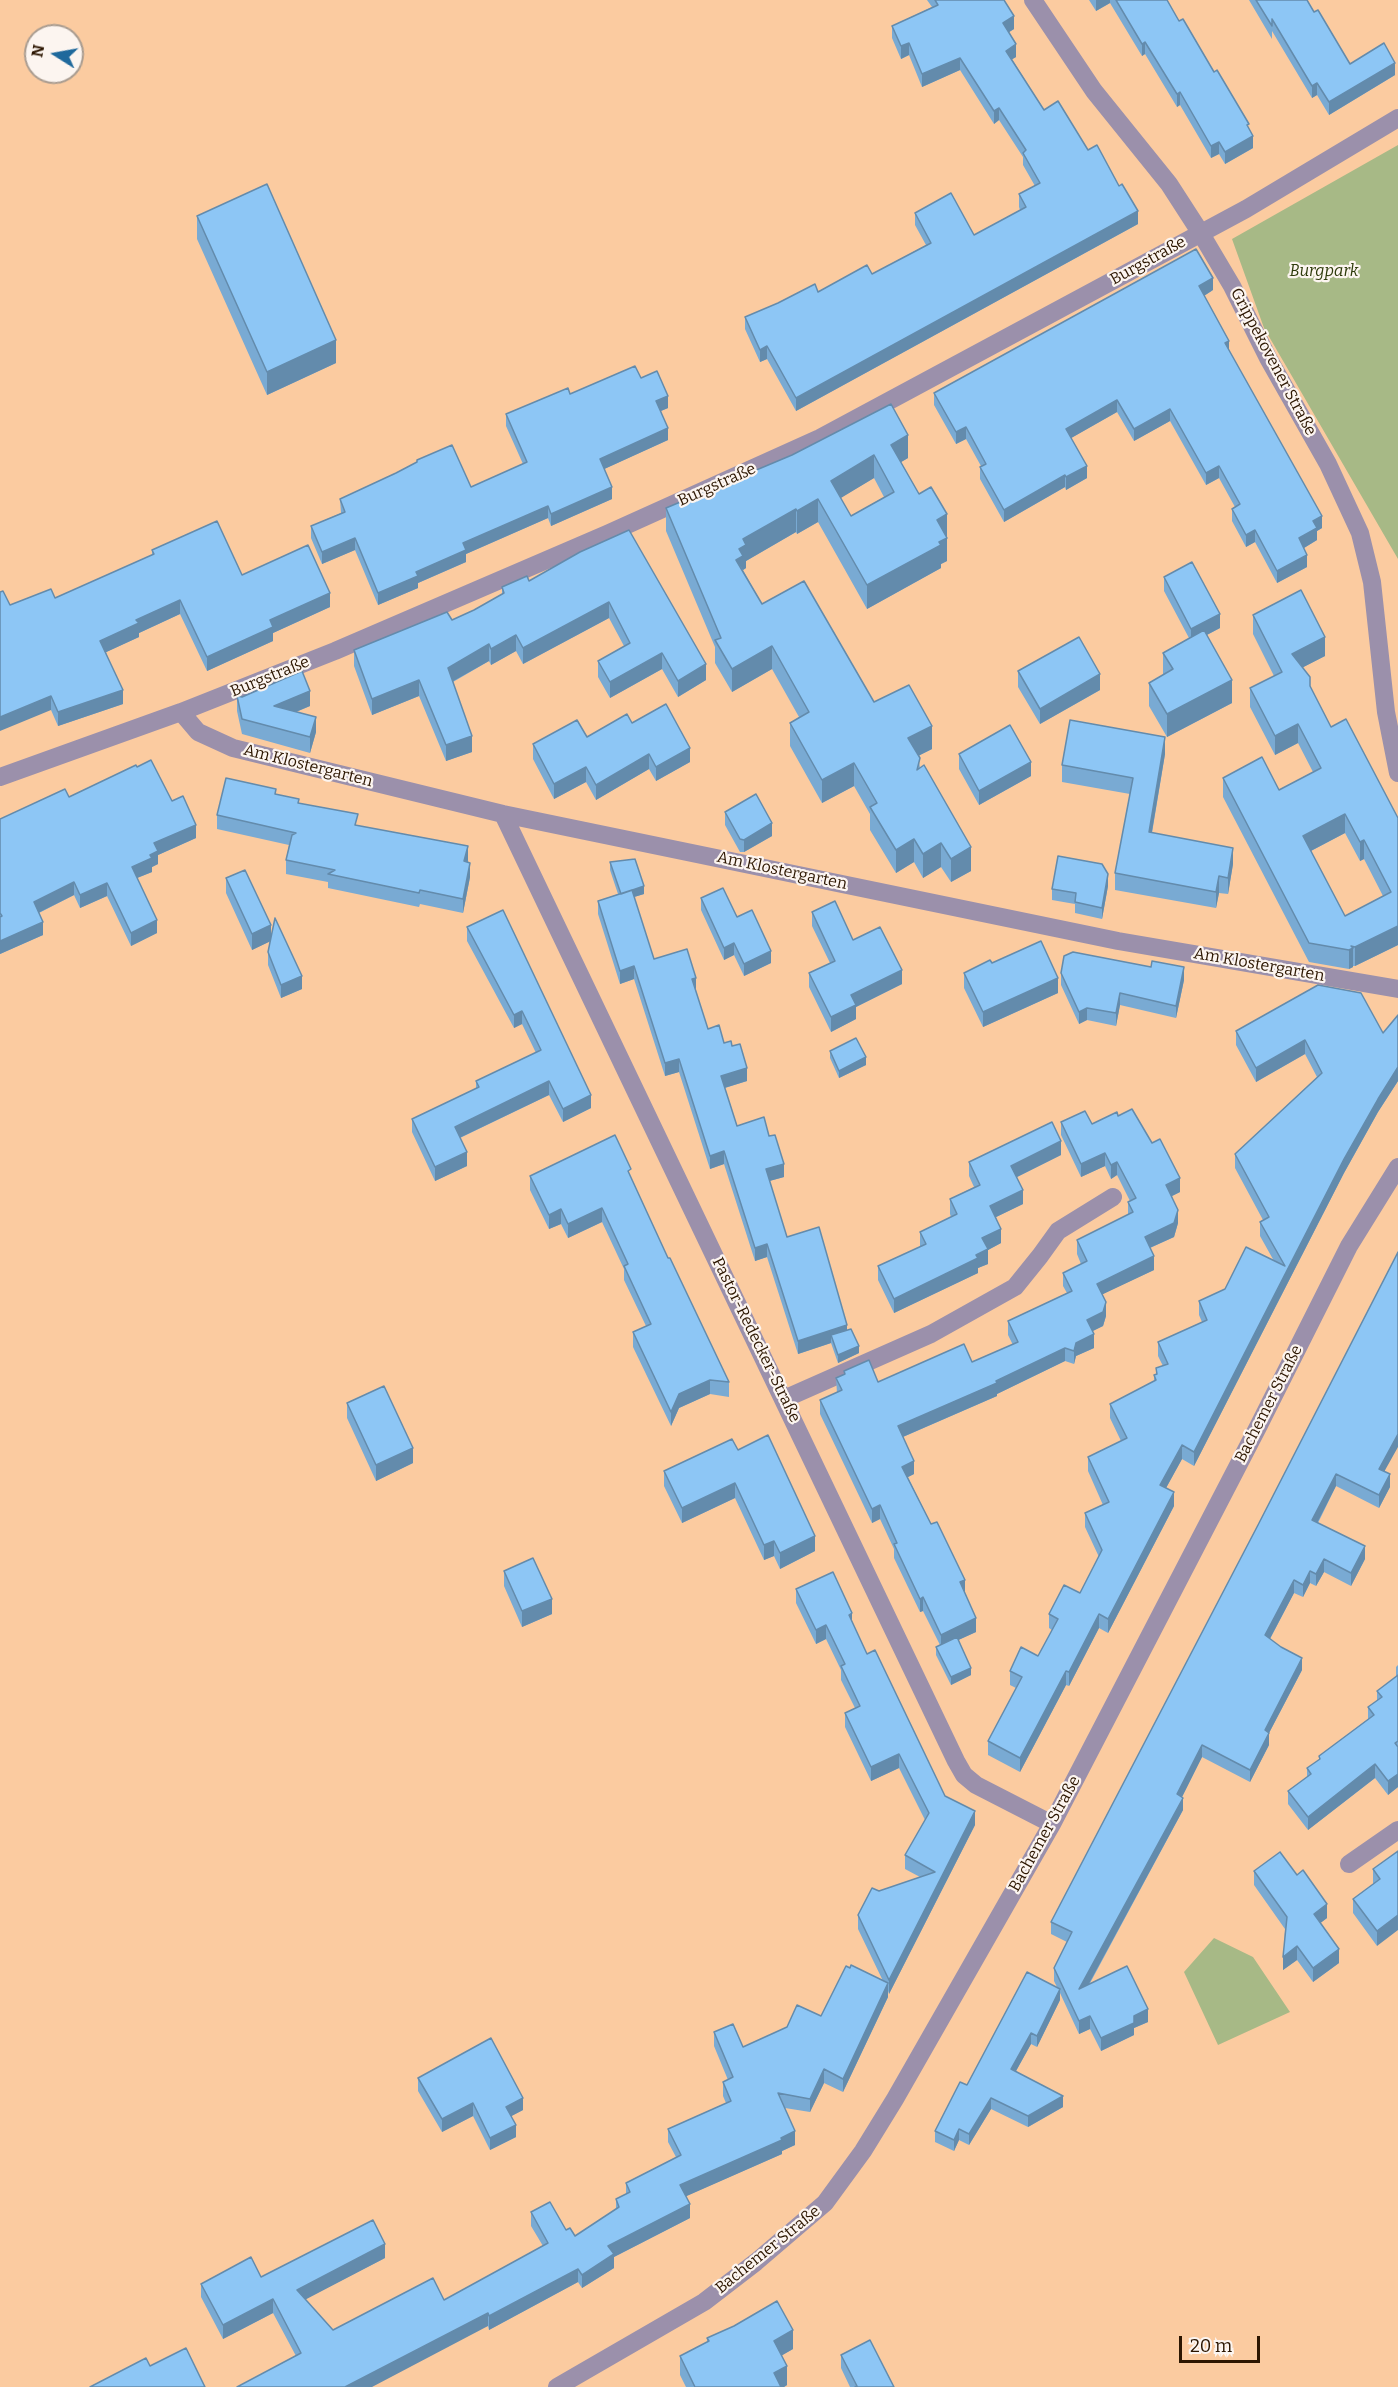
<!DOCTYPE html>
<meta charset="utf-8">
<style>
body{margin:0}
#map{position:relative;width:1398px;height:2387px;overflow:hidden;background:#fbcba0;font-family:Bitter,serif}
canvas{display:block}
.north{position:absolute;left:24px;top:24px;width:60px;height:60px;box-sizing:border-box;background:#fcf5f0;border:2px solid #a99c90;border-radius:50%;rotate:281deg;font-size:16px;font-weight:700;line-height:24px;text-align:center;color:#2c1601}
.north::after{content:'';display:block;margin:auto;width:21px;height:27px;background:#1f699c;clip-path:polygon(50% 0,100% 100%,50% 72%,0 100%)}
.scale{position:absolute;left:1179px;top:2336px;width:81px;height:27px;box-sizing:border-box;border:3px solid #2c1601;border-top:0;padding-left:8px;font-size:18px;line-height:21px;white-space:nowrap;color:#2c1601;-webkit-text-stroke:4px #fcf5f0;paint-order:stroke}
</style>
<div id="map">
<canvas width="1398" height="2387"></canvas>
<div class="north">N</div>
<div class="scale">20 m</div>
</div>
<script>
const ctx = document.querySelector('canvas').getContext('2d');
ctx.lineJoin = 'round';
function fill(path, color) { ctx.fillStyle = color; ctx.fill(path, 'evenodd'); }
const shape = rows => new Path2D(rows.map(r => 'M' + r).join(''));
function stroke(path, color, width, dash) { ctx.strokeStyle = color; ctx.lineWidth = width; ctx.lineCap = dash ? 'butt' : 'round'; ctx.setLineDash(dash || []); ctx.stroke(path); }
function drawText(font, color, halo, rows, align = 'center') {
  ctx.font = font + ' Bitter,serif'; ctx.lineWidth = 4.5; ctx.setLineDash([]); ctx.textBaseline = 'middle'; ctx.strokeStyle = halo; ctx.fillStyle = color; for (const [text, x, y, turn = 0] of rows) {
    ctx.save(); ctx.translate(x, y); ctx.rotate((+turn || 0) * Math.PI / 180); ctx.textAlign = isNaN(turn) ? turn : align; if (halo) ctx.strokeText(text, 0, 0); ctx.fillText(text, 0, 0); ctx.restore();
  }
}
const green = shape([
 [1398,145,1398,559,1264,328,1232,239],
 [1214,1938,1253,1957,1290,2012,1218,2045,1184,1972]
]);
const minor = shape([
 [1033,0,1094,91,1169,184,1200,232,1232,286,1268,358,1328,464,1360,533,1372,582,1386,712,1398,773],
 [181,712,198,732,233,748,503,814,1118,941,1398,989],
 [0,777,181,712,335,651,607,534,820,438,1246,209,1398,118],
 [503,814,956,1761,964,1775,976,1785,1052,1824],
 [784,1399,931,1334,1015,1287,1040,1256,1058,1231,1113,1197],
 [1349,1864,1398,1830],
 [557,2387,704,2302,756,2262,825,2203,863,2151,895,2099,1052,1824,1258,1427,1349,1246,1398,1167]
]);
const wall = shape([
 [927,0,1004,0,1014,29,1009,32,1016,57,1012,59,1044,110,1088,150,1138,224,796,411,767,359,760,362,745,329,745,317,872,274,926,245,915,225,915,213,974,235,1020,210,1019,207,1019,194,1035,186,1023,165,1023,157,999,120,994,124,960,70,922,87,909,55,901,59,892,38,892,26,932,7],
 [1089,0,1167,0,1179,21,1214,72,1249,129,1253,148,1225,164,1219,154,1211,158,1180,105,1177,107,1145,54,1142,56,1110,3,1096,11],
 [1249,0,1307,0,1314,12,1350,64,1395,75,1329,115,1317,95,1312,98,1272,31,1272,39],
 [197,216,336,363,267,395,197,239],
 [1213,290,1204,296,1229,350,1322,528,1317,531,1317,540,1304,548,1307,567,1277,583,1255,542,1246,547,1232,521,1232,509,1235,507,1219,478,1206,485,1170,421,1134,441,1117,412,1071,438,1087,478,1066,490,1065,487,1004,522,980,479,980,467,981,466,966,439,956,444,934,405,934,393],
 [641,378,668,408,661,411,668,440,604,469,612,499,551,526,548,518,466,554,466,562,418,583,418,588,378,605,355,550,322,564,311,538,311,526,341,513,340,499,396,473,417,463,417,460,471,487,523,464,506,426,506,414,570,394],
 [891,404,908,458,901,462,919,494,947,514,947,561,941,564,941,568,867,609,818,522,797,534,796,532,746,561,746,568,743,570,762,604,874,702,932,749,918,756,920,768,971,871,951,882,941,867,923,878,914,862,896,873,870,830,870,814,854,786,822,803,790,746,790,723,799,717,772,669,732,692,715,663,715,647,666,531,666,508,792,455],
 [874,478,884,497,851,516,840,498],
 [152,550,242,575,330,607,273,633,273,641,207,671,180,614,139,633,139,637,106,652,123,704,58,726,51,710,10,605,55,598,152,555],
 [580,552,706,680,678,697,662,669,610,698,598,677,598,661,624,646,609,618,523,664,516,651,491,665,489,661,453,682,472,752,446,761,419,696,372,715,354,666,354,650,452,620,474,610,502,594,502,587,529,581],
 [1164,577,1220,628,1207,635,1232,703,1167,737,1149,706,1149,683,1163,675,1163,653,1189,638,1164,591],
 [1253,615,1325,656,1303,667,1310,686,1331,727,1398,818,1398,945,1355,966,1353,966,1353,967,1349,969,1309,962,1223,797,1223,778,1279,790,1313,772,1298,743,1275,755,1250,707,1250,688,1274,676,1253,634],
 [1345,833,1360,861,1364,859,1383,896,1345,916,1311,851],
 [1018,671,1100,690,1040,724,1018,687],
 [237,696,310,706,296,712,316,732,310,753,242,734,237,711],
 [632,723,690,762,656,781,649,769,596,800,586,782,554,799,533,759,533,744,587,737],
 [959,754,1031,776,979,805,959,769],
 [1165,754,1152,833,1233,864,1228,894,1219,893,1216,908,1115,890,1115,873,1130,794,1062,782,1062,765],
 [137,767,172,801,196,838,158,855,158,864,152,867,152,872,137,878,157,933,131,946,107,896,80,908,74,895,39,913,43,935,0,954,0,819,69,797],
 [276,794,358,826,468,860,470,877,463,913,420,904,419,907,328,888,328,882,286,874,286,860,289,845,217,829,217,815],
 [725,812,772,836,744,852,740,852,725,825],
 [610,862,644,894,634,897,654,959,696,991,708,1029,724,1043,732,1046,747,1081,725,1088,737,1126,769,1136,784,1177,769,1181,787,1237,847,1330,859,1353,838,1363,831,1343,798,1354,767,1257,755,1261,724,1164,710,1169,679,1072,665,1076,634,979,620,984,598,914,598,901,618,894,610,870],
 [226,878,271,935,302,989,281,998,268,965,268,952,270,941,252,950,226,893],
 [1108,886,1102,919,1075,913,1075,904,1052,900,1052,889],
 [701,898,737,917,771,963,744,976,734,955,724,960,701,910],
 [812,912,853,940,902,984,856,1007,856,1019,831,1032,809,987,809,973,830,963,812,926],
 [467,927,591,1108,563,1122,549,1095,460,1138,467,1166,435,1181,412,1132,412,1119,476,1089,476,1081,536,1053,522,1024,514,1028,467,941],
 [992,963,1058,993,983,1027,964,988,964,973],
 [1061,973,1184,980,1176,1018,1120,1005,1116,1026,1087,1020,1079,1024,1061,985],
 [1398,1015,1398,1081,1378,1112,1344,1173,1194,1466,1182,1459,1166,1488,1174,1506,1108,1633,1099,1628,1069,1686,1066,1685,1020,1772,988,1755,988,1741,1016,1688,1010,1685,1010,1671,1038,1656,1052,1630,1049,1628,1049,1614,1080,1593,1099,1557,1085,1527,1085,1513,1103,1505,1088,1471,1088,1457,1121,1441,1110,1418,1110,1404,1154,1381,1154,1375,1156,1374,1156,1368,1163,1366,1158,1356,1158,1342,1202,1322,1199,1315,1199,1301,1225,1289,1274,1261,1260,1236,1260,1222,1263,1220,1235,1168,1235,1154,1317,1077,1305,1054,1256,1082,1236,1045,1236,1031,1383,1033],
 [830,1051,866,1065,839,1078,830,1058],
 [1118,1116,1180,1192,1172,1196,1178,1223,1174,1237,1150,1248,1154,1270,1102,1294,1106,1316,1103,1326,1092,1331,1094,1348,1076,1356,1074,1364,1065,1361,997,1394,997,1396,903,1437,914,1474,908,1477,965,1593,976,1632,958,1640,971,1675,951,1685,936,1655,936,1647,940,1645,923,1611,920,1612,894,1558,894,1549,880,1519,872,1523,820,1414,820,1400,837,1393,836,1378,844,1374,844,1371,878,1382,972,1362,1013,1345,1008,1335,1008,1321,1067,1293,1063,1286,1063,1273,1081,1264,1077,1254,1077,1240,1128,1215,1128,1202,1130,1201,1117,1175,1111,1179,1105,1166,1081,1177,1061,1135,1061,1122,1092,1124],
 [1061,1155,1017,1177,1023,1204,996,1217,1001,1243,988,1250,988,1264,978,1268,978,1273,894,1313,878,1280,878,1266,920,1247,920,1232,951,1217,950,1214,950,1199,974,1187,969,1176,969,1162],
 [530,1176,631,1178,668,1258,729,1382,729,1397,710,1394,679,1408,671,1426,633,1347,633,1332,646,1326,624,1280,624,1269,602,1222,568,1238,561,1224,549,1229,530,1190],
 [1398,1252,1385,1471,1390,1487,1379,1508,1336,1486,1318,1523,1365,1559,1351,1586,1324,1572,1316,1586,1310,1583,1303,1597,1294,1593,1270,1639,1302,1670,1269,1733,1269,1745,1250,1782,1202,1757,1182,1797,1183,1810,1089,1985,1148,2022,1134,2028,1134,2035,1101,2051,1090,2029,1079,2034,1060,1993,1060,2000,1037,2047,1031,2044,1016,2071,1063,2107,1028,2127,991,2109,969,2145,959,2140,954,2151,935,2142,935,2131,967,2085,1057,1987,1054,1981,1054,1968,1067,1942,1051,1934,1051,1922,1258,1525],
 [347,1403,413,1463,376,1481,347,1418],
 [738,1450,815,1551,780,1569,774,1556,764,1560,735,1498,682,1523,664,1486,664,1471],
 [504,1571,552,1614,522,1627,504,1586],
 [796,1589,852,1622,867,1654,945,1796,975,1825,889,1994,888,1991,888,1997,843,2092,824,2083,810,2112,785,2108,795,2145,782,2151,782,2154,686,2196,690,2218,614,2257,614,2268,582,2288,578,2282,489,2330,488,2326,296,2356,273,2313,223,2339,201,2297,201,2284,261,2277,385,2258,305,2299,333,2330,444,2300,543,2246,531,2226,531,2212,566,2230,575,2236,616,2209,616,2199,626,2195,626,2183,676,2157,668,2142,668,2129,726,2103,723,2096,723,2082,728,2080,714,2046,714,2032,743,2047,821,2016,883,1981,858,1929,858,1915,879,1891,920,1877,905,1869,905,1855,925,1820,899,1768,871,1781,845,1727,845,1713,855,1708,841,1680,841,1670,826,1639,816,1644,796,1603],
 [1398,1665,1398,1787,1388,1795,1375,1778,1308,1830,1288,1804,1288,1791,1307,1777,1307,1768,1319,1760,1319,1756,1368,1719,1368,1707,1377,1701,1377,1691,1396,1677,1396,1667],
 [1398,1851,1377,1946,1353,1913,1353,1899,1373,1884,1373,1869],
 [1254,1871,1327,1918,1320,1923,1339,1963,1313,1982,1297,1960,1283,1970,1285,1929,1254,1885],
 [418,2078,523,2110,511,2116,516,2137,490,2150,473,2116,442,2132,418,2091],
 [707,2338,793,2349,782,2355,787,2385,784,2387,686,2387,680,2375,680,2356,707,2342],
 [841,2355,894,2387,850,2387,841,2368]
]);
const shadedWall = shape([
 [1096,0,1110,0,1110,3,1096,11],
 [1014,16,1014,29,1003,36,1003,23],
 [1145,42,1145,54,1142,56,1142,44],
 [909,43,909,55,901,59,901,46],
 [1016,44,1016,57,1006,63,1006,51],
 [960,58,960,70,922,87,922,74],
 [1395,63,1395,75,1329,115,1329,102],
 [1317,83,1317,95,1312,98,1312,86],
 [1180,92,1180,105,1177,107,1177,94],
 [999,108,999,120,994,124,994,111],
 [1253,136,1253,148,1225,164,1225,152],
 [1219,142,1219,154,1211,158,1211,146],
 [1138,211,1138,224,796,411,796,398],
 [1213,278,1213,290,1199,299,1199,286],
 [336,340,336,363,267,395,267,372],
 [1229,341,1229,353,1225,343],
 [767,346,767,359,760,362,760,350],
 [668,396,668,408,656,413,656,401],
 [1117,400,1117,412,1066,441,1066,429],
 [1170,409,1170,421,1134,441,1134,429],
 [966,427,966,439,956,444,956,432],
 [668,428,668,440,600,471,600,459],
 [908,435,908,458,891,468,891,445],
 [874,455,874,478,831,504,831,481],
 [1087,466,1087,478,1066,490,1066,477],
 [1219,466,1219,478,1206,485,1206,473],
 [1065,475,1065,487,1004,522,1004,510],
 [612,487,612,499,551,526,551,514],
 [818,499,818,522,797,534,797,511],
 [548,506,548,518,466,554,466,562,418,583,418,588,378,605,378,593,416,572,463,543],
 [796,509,796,532,746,561,746,568,743,570,736,560,739,549,743,539],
 [947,514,947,561,941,564,941,568,867,609,867,585,937,520],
 [1322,516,1322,528,1317,531,1317,540,1299,551,1299,538,1313,521],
 [1255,530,1255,542,1246,547,1246,535],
 [355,538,355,550,322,564,322,552],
 [1307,555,1307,567,1277,583,1277,571],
 [330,593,330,607,273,633,273,641,207,671,207,657,270,620],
 [180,600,180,614,139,633,139,637,100,655,100,641,136,620],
 [609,602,609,618,523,664,523,648],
 [1220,614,1220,628,1191,643,1191,629],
 [516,635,516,651,491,665,491,649],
 [1325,637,1325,656,1292,673,1292,654],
 [489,644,489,661,448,684,448,668],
 [772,646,772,669,732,692,732,669],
 [662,653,662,669,610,698,610,682],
 [706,664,706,680,678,697,678,681],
 [1100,674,1100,690,1040,724,1040,709],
 [419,680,419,696,372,715,372,699],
 [1232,680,1232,703,1167,737,1167,714],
 [123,690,123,704,58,726,58,712],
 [310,691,310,706,274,721,274,706],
 [51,696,51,710,0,731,0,717],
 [316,717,316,732,310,753,310,737],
 [1298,724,1298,743,1275,755,1275,736],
 [932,726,932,749,908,761,908,738],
 [472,736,472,752,446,761,446,745],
 [1165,737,1165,754,1149,849,1149,832],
 [690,748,690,762,656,781,656,767],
 [649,754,649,769,596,800,596,785],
 [1031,762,1031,776,979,805,979,791],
 [854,763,854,786,822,803,822,780],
 [586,767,586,782,554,799,554,784],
 [1345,814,1345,833,1303,855,1303,836],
 [772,823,772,836,744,852,744,840],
 [196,825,196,838,158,855,158,864,152,867,152,872,132,880,132,867,150,855,154,843],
 [914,839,914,862,896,873,896,850],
 [1364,840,1364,859,1360,861,1360,842],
 [941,843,941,867,923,878,923,854],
 [468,846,468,860,464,875,464,861],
 [971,847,971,871,951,882,951,859],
 [1233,848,1233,864,1228,894,1228,878],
 [470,863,470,877,463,913,463,899],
 [1108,874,1108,886,1102,919,1102,908],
 [1219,876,1219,893,1216,908,1216,892],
 [74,882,74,895,34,915,34,902],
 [107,883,107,896,80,908,80,895],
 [644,886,644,894,621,901,621,894],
 [157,920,157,933,131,946,131,933],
 [43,922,43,935,0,954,0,941],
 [271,925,271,941,252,950,252,934],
 [1398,926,1398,945,1355,966,1355,947],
 [734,943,734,955,724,960,724,948],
 [1353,948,1353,967,1349,969,1349,950],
 [771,951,771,963,744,976,744,964],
 [634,966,634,979,620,984,620,971],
 [1184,967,1184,980,1176,1018,1176,1006],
 [902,970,902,984,856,1007,856,1019,831,1032,831,1017,851,995],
 [302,976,302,989,281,998,281,985],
 [696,978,696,991,692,979],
 [1058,978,1058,993,983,1027,983,1012],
 [1120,993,1120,1005,1116,1026,1116,1013],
 [1087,1008,1087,1020,1079,1024,1079,1012],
 [522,1011,522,1024,514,1028,514,1015],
 [1305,1040,1305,1054,1256,1082,1256,1068],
 [866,1057,866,1065,839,1078,839,1071],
 [679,1059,679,1072,665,1076,665,1063],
 [1398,1067,1398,1081,1378,1112,1344,1173,1194,1466,1194,1452,1344,1159,1378,1099],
 [747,1068,747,1081,721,1089,721,1076],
 [549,1081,549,1095,455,1140,455,1127],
 [591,1095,591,1108,563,1122,563,1109],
 [1061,1141,1061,1155,1011,1180,1011,1166],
 [724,1151,724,1164,710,1169,710,1156],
 [467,1152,467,1166,435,1181,435,1167],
 [1105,1153,1105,1166,1081,1177,1081,1164],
 [1117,1162,1117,1175,1111,1179,1111,1165],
 [784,1164,784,1177,766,1182,766,1169],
 [1180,1178,1180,1192,1166,1199,1166,1185],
 [1023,1190,1023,1204,990,1220,990,1206],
 [602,1208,602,1222,568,1238,568,1224],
 [561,1209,561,1224,549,1229,549,1215],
 [1178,1210,1178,1223,1174,1237,1145,1250,1145,1237],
 [1001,1229,1001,1243,988,1250,988,1264,978,1268,978,1273,894,1313,894,1299,976,1255,982,1238],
 [767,1244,767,1257,755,1261,755,1248],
 [1154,1256,1154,1270,1097,1297,1097,1284],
 [1106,1302,1106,1316,1103,1326,1087,1334,1087,1320],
 [847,1325,847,1338,831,1335,831,1343,798,1354,798,1341],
 [1094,1334,1094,1348,1076,1356,1074,1364,1074,1351,1076,1343],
 [859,1346,859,1353,838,1363,838,1355],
 [1065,1348,1065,1361,997,1394,997,1396,898,1439,898,1426,996,1381],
 [710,1380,710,1394,679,1408,671,1426,671,1412,679,1394],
 [1398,1434,1398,1447,1379,1481,1379,1469],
 [1182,1445,1182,1459,1160,1499,1160,1485],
 [413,1448,413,1463,376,1481,376,1465],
 [914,1461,914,1474,902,1480,902,1467],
 [1336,1474,1336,1486,1312,1533,1312,1520],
 [1390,1474,1390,1487,1379,1508,1379,1495],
 [735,1483,735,1498,682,1523,682,1508],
 [1174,1492,1174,1506,1108,1633,1108,1619],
 [880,1505,880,1519,872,1523,872,1509],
 [815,1536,815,1551,780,1569,780,1553],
 [774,1541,774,1556,764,1560,764,1545],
 [1365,1546,1365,1559,1351,1586,1351,1573],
 [1324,1559,1324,1572,1316,1586,1316,1574],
 [1310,1571,1310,1583,1303,1597,1303,1585],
 [965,1580,965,1593,960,1582],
 [1294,1580,1294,1593,1265,1648,1265,1635],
 [923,1597,923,1611,920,1612,920,1599],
 [552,1599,552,1614,522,1627,522,1611],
 [852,1613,852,1627,849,1615],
 [1099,1614,1099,1628,1069,1686,1069,1672],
 [976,1618,976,1632,941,1648,941,1635],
 [826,1625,826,1639,816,1644,816,1630],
 [1302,1658,1302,1670,1269,1733,1269,1745,1250,1782,1250,1770,1265,1730],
 [971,1668,971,1675,951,1685,951,1677],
 [1066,1671,1066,1685,1020,1772,1020,1758],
 [1202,1745,1202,1757,1177,1807,1177,1794],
 [899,1754,899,1768,871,1781,871,1767],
 [1375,1764,1375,1778,1308,1830,1308,1817],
 [1398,1774,1398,1787,1388,1795,1388,1781],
 [1183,1798,1183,1810,1079,2002,1079,1989],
 [975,1811,975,1825,889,1994,889,1980],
 [1327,1904,1327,1918,1314,1928,1314,1914],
 [1398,1915,1398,1930,1377,1946,1377,1931],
 [1297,1946,1297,1960,1283,1970,1283,1957],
 [1339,1949,1339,1963,1313,1982,1313,1968],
 [888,1983,888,1997,843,2092,843,2079],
 [1060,1989,1060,2000,1037,2047,1037,2036],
 [1148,2009,1148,2022,1134,2028,1134,2035,1101,2051,1101,2038,1134,2016],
 [1090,2016,1090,2029,1079,2034,1079,2021],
 [1031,2033,1031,2044,1011,2080,1011,2069],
 [824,2069,824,2083,810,2112,810,2099],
 [1063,2096,1063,2107,1028,2127,1028,2116],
 [523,2098,523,2110,506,2119,506,2107],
 [991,2098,991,2109,969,2145,969,2134],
 [473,2103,473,2116,442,2132,442,2119],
 [516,2125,516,2137,490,2150,490,2138],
 [959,2129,959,2140,954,2151,954,2140],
 [795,2131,795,2145,782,2151,782,2154,680,2199,680,2185],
 [690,2204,690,2218,614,2257,614,2268,582,2288,582,2275,608,2246],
 [385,2244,385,2258,297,2304,297,2290],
 [578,2269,578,2282,489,2330,489,2316],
 [273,2299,273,2313,223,2339,223,2325],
 [488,2313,488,2326,372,2387,345,2387],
 [793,2330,793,2349,774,2360,774,2341],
 [787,2366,787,2385,784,2387,774,2387,774,2373]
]);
const building = shape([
 [935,0,1004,0,1014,16,1003,23,1016,44,1006,51,1044,110,1058,101,1088,150,1097,145,1119,186,1122,184,1138,211,796,398,767,346,760,350,745,317,778,303,815,284,818,292,867,265,872,274,931,243,915,213,951,193,974,235,1026,207,1019,194,1040,183,1023,153,1026,150,999,108,994,111,960,58,922,74,909,43,901,46,892,26,938,5,935,0],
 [1116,0,1167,0,1179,21,1183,19,1214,72,1217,70,1249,124,1247,125,1253,136,1225,152,1219,142,1211,146,1180,92,1177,94,1145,42,1142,44,1116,0],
 [1256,0,1307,0,1314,12,1318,10,1350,64,1384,43,1395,63,1329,102,1317,83,1312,86,1272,19,1272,26,1256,0],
 [267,184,336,340,267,372,197,216,267,184],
 [1196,249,1213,278,1199,286,1229,341,1225,343,1322,516,1313,521,1317,528,1299,538,1307,555,1277,571,1255,530,1246,535,1232,509,1240,504,1219,466,1206,473,1170,409,1134,429,1117,400,1066,429,1087,466,1066,477,1065,475,1004,510,980,467,986,464,966,427,956,432,934,393,1196,249],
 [635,366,641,378,657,371,668,396,656,401,668,428,600,459,612,487,551,514,548,506,463,543,466,550,416,572,418,576,378,593,355,538,322,552,311,526,345,512,340,499,396,473,417,462,417,460,452,445,471,487,527,462,506,414,568,388,570,394,635,366],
 [891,404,908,435,891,445,919,494,931,487,947,514,937,520,947,538,939,542,941,545,867,585,818,499,797,511,796,509,743,539,746,545,739,549,743,556,736,560,762,604,804,581,874,702,909,685,932,726,908,738,920,758,917,770,924,765,971,847,951,859,941,843,923,854,914,839,896,850,870,807,877,803,854,763,822,780,790,723,809,712,772,646,732,669,715,640,721,638,666,508,792,455,891,404],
 [874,455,894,492,851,516,831,481,874,455],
 [217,521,242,575,308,545,330,593,270,620,273,627,207,657,180,600,136,620,139,623,100,641,123,690,58,712,51,696,0,717,0,592,3,591,10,605,51,589,55,598,154,554,152,550,217,521],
 [629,530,706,664,678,681,662,653,610,682,598,661,630,643,609,602,523,648,516,635,491,649,489,644,448,668,472,736,446,745,419,680,372,699,354,650,447,612,452,620,474,610,504,593,502,587,527,576,529,581,580,552,629,530],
 [1192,562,1220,614,1191,629,1164,577,1192,562],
 [1301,590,1325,637,1292,654,1310,677,1310,686,1331,727,1346,719,1398,818,1398,926,1355,947,1351,946,1353,948,1349,950,1309,943,1223,778,1262,757,1279,790,1321,768,1298,724,1275,736,1250,688,1282,672,1253,615,1301,590],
 [1345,814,1360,842,1364,840,1391,892,1345,916,1303,836,1345,814],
 [1204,630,1232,680,1167,714,1149,683,1173,669,1163,653,1204,630],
 [1079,637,1100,674,1040,709,1018,671,1079,637],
 [302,671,310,691,274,706,316,717,310,737,242,719,237,696,242,697,302,671],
 [666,704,690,748,656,767,649,754,596,785,586,767,554,784,533,744,577,720,587,737,627,714,632,723,666,704],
 [1070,720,1165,737,1149,832,1233,848,1228,878,1219,876,1216,892,1115,873,1133,778,1062,765,1070,720],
 [1010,725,1031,762,979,791,959,754,1010,725],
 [151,760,172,801,183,796,196,825,154,843,158,851,150,855,152,858,132,867,157,920,131,933,107,883,80,895,74,882,34,902,43,922,0,941,0,917,2,916,0,913,0,819,65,789,69,797,136,765,137,767,151,760],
 [226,778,276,789,275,794,299,799,298,803,358,814,355,825,468,846,464,861,470,863,463,899,420,890,419,893,328,874,335,870,286,860,292,835,296,833,217,815,226,778],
 [756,794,772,823,744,840,740,839,725,812,756,794],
 [1058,856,1102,864,1108,874,1102,908,1075,902,1076,893,1052,889,1058,856],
 [635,859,644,886,621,894,610,862,635,859],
 [245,870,271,925,252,934,226,878,245,870],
 [723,888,737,917,752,910,771,951,744,964,734,943,724,948,701,898,723,888],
 [632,890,654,959,687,949,696,978,692,979,708,1029,719,1025,724,1043,731,1041,732,1046,740,1044,747,1068,721,1076,737,1126,764,1117,769,1136,775,1135,784,1164,766,1169,787,1237,819,1227,847,1325,798,1341,767,1244,755,1248,724,1151,710,1156,679,1059,665,1063,634,966,620,971,598,901,632,890],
 [835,901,853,940,880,927,902,970,851,995,856,1005,831,1017,809,973,835,961,812,912,835,901],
 [503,910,591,1095,563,1109,549,1081,455,1127,467,1152,435,1167,412,1119,479,1087,476,1081,541,1050,522,1011,514,1015,467,927,503,910],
 [275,918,302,976,281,985,268,952,275,918],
 [1041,941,1058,978,983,1012,964,973,990,960,992,963,1041,941],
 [1073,952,1151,967,1152,961,1184,967,1176,1006,1120,993,1116,1013,1087,1008,1079,1012,1061,973,1064,956,1073,952],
 [1318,985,1361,993,1383,1033,1398,1015,1398,1067,1378,1099,1344,1159,1194,1452,1182,1445,1160,1485,1174,1492,1108,1619,1099,1614,1069,1672,1066,1671,1020,1758,988,1741,1022,1677,1010,1671,1021,1647,1038,1656,1058,1619,1049,1614,1064,1585,1080,1593,1102,1550,1085,1513,1109,1502,1088,1457,1127,1438,1110,1404,1156,1380,1154,1375,1157,1374,1156,1368,1168,1364,1158,1342,1207,1320,1199,1301,1225,1289,1246,1247,1285,1266,1260,1222,1269,1217,1235,1154,1322,1073,1305,1040,1256,1068,1236,1031,1318,985],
 [856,1038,866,1057,839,1071,830,1051,856,1038],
 [1132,1109,1152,1143,1160,1139,1180,1178,1166,1185,1178,1210,1174,1223,1145,1237,1154,1256,1097,1284,1106,1302,1103,1312,1087,1320,1094,1334,1076,1343,1074,1351,1065,1348,996,1381,997,1383,898,1426,914,1461,902,1467,931,1524,937,1522,965,1580,960,1582,976,1618,941,1635,923,1597,920,1599,894,1544,897,1543,880,1505,872,1509,820,1400,842,1390,836,1378,845,1374,844,1371,869,1360,878,1382,964,1344,972,1362,1018,1342,1008,1321,1072,1291,1063,1273,1087,1261,1077,1240,1133,1212,1128,1202,1136,1198,1117,1162,1111,1165,1105,1153,1081,1164,1061,1122,1085,1111,1092,1124,1117,1112,1118,1116,1132,1109],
 [1052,1122,1061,1141,1011,1166,1023,1190,990,1206,1001,1229,982,1238,988,1249,976,1255,978,1258,894,1299,878,1266,926,1244,920,1232,957,1214,950,1199,980,1185,969,1162,1052,1122],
 [615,1135,631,1169,628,1171,668,1258,670,1258,729,1382,710,1380,679,1394,671,1412,633,1332,651,1324,624,1266,628,1264,602,1208,568,1224,561,1209,549,1215,530,1176,615,1135],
 [1398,1252,1398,1434,1379,1469,1390,1474,1379,1495,1336,1474,1312,1520,1365,1546,1351,1573,1324,1559,1316,1574,1310,1571,1303,1585,1294,1580,1265,1635,1281,1647,1302,1658,1265,1730,1269,1733,1250,1770,1202,1745,1177,1794,1183,1798,1079,1989,1127,1966,1148,2009,1134,2016,1134,2023,1101,2038,1090,2016,1079,2021,1054,1968,1072,1932,1051,1922,1258,1525,1398,1252],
 [851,1329,859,1346,838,1355,831,1335,851,1329],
 [384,1386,413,1448,376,1465,347,1403,384,1386],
 [768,1435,815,1536,780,1553,774,1541,764,1545,735,1483,682,1508,664,1471,732,1439,738,1450,768,1435],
 [533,1558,552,1599,522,1611,504,1571,533,1558],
 [833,1572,852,1613,849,1615,867,1654,875,1650,945,1796,975,1811,889,1980,858,1915,872,1888,879,1891,935,1872,905,1855,929,1813,899,1754,871,1767,845,1713,860,1706,841,1666,845,1664,826,1625,816,1630,796,1589,833,1572],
 [957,1637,971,1668,951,1677,936,1647,957,1637],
 [1398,1675,1398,1741,1395,1743,1398,1747,1398,1774,1388,1781,1375,1764,1308,1817,1288,1791,1311,1774,1307,1768,1320,1759,1319,1756,1374,1715,1368,1707,1382,1697,1377,1691,1398,1675],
 [1398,1851,1398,1915,1377,1931,1353,1899,1380,1879,1373,1869,1398,1851],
 [1280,1852,1297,1875,1303,1870,1327,1904,1314,1914,1339,1949,1313,1968,1297,1946,1283,1957,1287,1917,1254,1871,1280,1852],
 [851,1965,888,1983,843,2079,824,2069,810,2099,778,2093,795,2131,781,2138,782,2140,680,2185,690,2204,608,2246,614,2254,582,2275,578,2269,489,2316,488,2313,345,2387,237,2387,301,2353,273,2299,223,2325,201,2284,251,2257,261,2277,373,2220,385,2244,297,2290,333,2330,433,2278,444,2300,548,2243,531,2212,550,2202,566,2230,570,2228,575,2236,619,2207,616,2199,630,2192,626,2183,681,2155,668,2129,731,2101,723,2082,733,2077,714,2032,733,2024,743,2047,787,2027,797,2005,821,2016,846,1966,850,1968,851,1965],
 [1027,1972,1060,1989,1037,2036,1031,2033,1011,2069,1063,2096,1028,2116,991,2098,969,2134,959,2129,954,2140,935,2131,960,2082,967,2085,1027,1972],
 [491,2038,523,2098,506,2107,516,2125,490,2138,473,2103,442,2119,418,2078,491,2038],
 [777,2301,793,2330,774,2341,787,2366,774,2373,781,2387,695,2387,680,2356,709,2341,707,2338,734,2326,777,2301],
 [870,2340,894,2387,855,2387,857,2386,841,2355,870,2340],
 [186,2348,205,2387,90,2387,146,2358,150,2366,186,2348]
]);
const streetNames = [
 ["Burgstraße",1148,261,-29],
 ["Grippekovener Straße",1273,362,62],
 ["Burgstraße",717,485,-24],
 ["Burgstraße",270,677,-22],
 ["Am Klostergarten",308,766,14],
 ["Am Klostergarten",782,871,12],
 ["Am Klostergarten",1259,965,10],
 ["Pastor-Redecker-Straße",756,1340,64],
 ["Bachemer Straße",1269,1404,-63],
 ["Bachemer Straße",1045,1834,-61],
 ["Bachemer Straße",768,2250,-39]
];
const parkNames = [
 ["Burgpark",1324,272]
];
fill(green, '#a7b986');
stroke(minor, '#9b90ab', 18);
fill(wall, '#79aad3');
fill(shadedWall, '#638bac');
fill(building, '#8dc6f5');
stroke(building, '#638bac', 1.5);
drawText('16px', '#2c1601', '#fcf5f0', streetNames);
drawText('italic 16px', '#2e3b0b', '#fcf5f0', parkNames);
</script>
